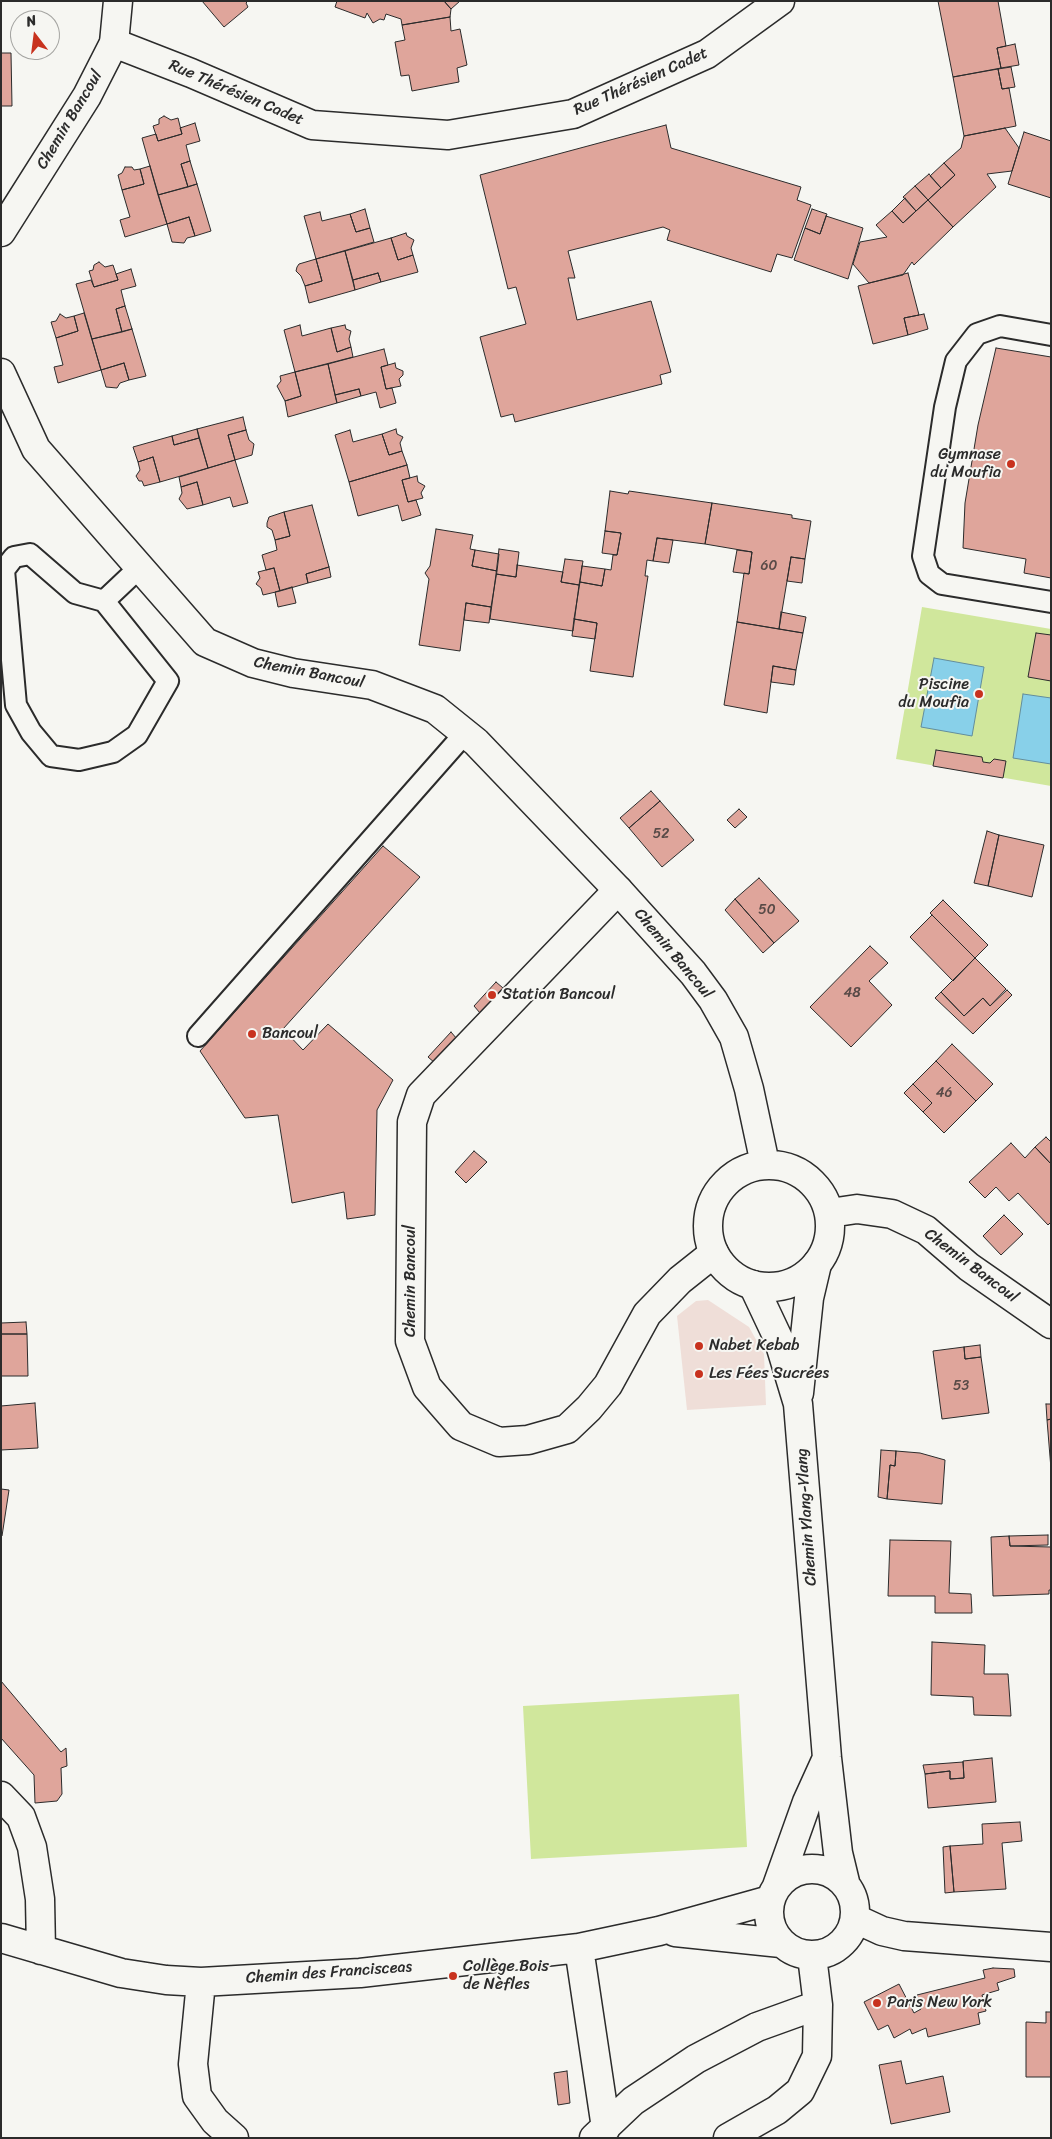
<!DOCTYPE html>
<meta charset="utf-8">
<style>
body{margin:0}
#map{position:relative;width:1052px;height:2139px;overflow:hidden;background:#f6f6f2;font-family:Sriracha,sans-serif}
canvas{display:block}
.frame{position:absolute;inset:0;border:2px solid #2b2b2b;pointer-events:none}
.north{position:absolute;left:10px;top:10px;width:50px;height:50px;box-sizing:border-box;background:#f6f6f2;border:1px solid #a5a5a2;border-radius:50%;rotate:345deg;font-size:14px;font-weight:700;line-height:20px;text-align:center;color:#2b2b2b}
.north::after{content:'';display:block;margin:auto;width:18px;height:22px;background:#c8321e;clip-path:polygon(50% 0,100% 100%,50% 72%,0 100%)}
</style>
<div id="map">
<canvas width="1052" height="2139"></canvas>
<div class="frame"></div>
<div class="north">N</div>
</div>
<script>
const ctx = document.querySelector('canvas').getContext('2d');
ctx.lineJoin = 'round';
function fill(path, color) { ctx.fillStyle = color; ctx.fill(path, 'evenodd'); }
const shape = rows => new Path2D(rows.map(r => 'M' + r).join(''));
function stroke(path, color, width, dash) { ctx.strokeStyle = color; ctx.lineWidth = width; ctx.lineCap = dash ? 'butt' : 'round'; ctx.setLineDash(dash || []); ctx.stroke(path); }
function drawText(font, color, halo, rows, align = 'center') {
  ctx.font = font + ' Sriracha,sans-serif'; ctx.lineWidth = 4; ctx.setLineDash([]); ctx.textBaseline = 'middle'; ctx.strokeStyle = halo; ctx.fillStyle = color; for (const [text, x, y, turn = 0] of rows) {
    ctx.save(); ctx.translate(x, y); ctx.rotate((+turn || 0) * Math.PI / 180); ctx.textAlign = isNaN(turn) ? turn : align; if (halo) ctx.strokeText(text, 0, 0); ctx.fillText(text, 0, 0); ctx.restore();
  }
}
const built = shape([
 [708,1300,749,1327,764,1354,766,1405,687,1410,677,1316,696,1301]
]);
const green = shape([
 [922,607,1051,629,1051,786,896,759],
 [739,1694,747,1847,531,1859,523,1706]
]);
const water = shape([
 [934,658,984,667,972,736,921,727,934,658],
 [1023,694,1051,698,1051,764,1013,758,1023,694]
]);
const building = shape([
 [202,1,248,1,246,3,248,7,224,27,202,1],
 [337,1,444,1,451,9,450,17,402,25,401,19,386,14,384,20,380,19,373,23,367,13,365,18,335,7,337,1],
 [444,1,460,1,451,9,444,1],
 [938,1,998,1,1006,46,997,48,1001,68,953,77,938,1],
 [450,17,451,31,460,29,467,65,457,68,459,82,412,91,409,75,401,76,395,42,405,40,402,25,450,17],
 [1015,44,1019,65,1001,68,997,48,1015,44],
 [1,53,11,53,12,106,1,106,1,53],
 [1011,67,1015,87,1002,89,998,69,1011,67],
 [998,69,1002,89,1009,88,1016,126,964,136,953,77,998,69],
 [164,116,171,120,178,118,182,134,158,141,153,126,159,124,159,119,164,116],
 [195,123,200,141,186,145,190,161,181,164,188,187,158,195,142,138,156,134,158,141,182,134,180,128,195,123],
 [666,125,671,148,801,187,797,200,811,205,792,258,777,254,771,272,667,240,670,230,663,227,568,251,575,278,568,278,577,320,651,301,671,372,660,375,662,384,515,422,513,414,501,417,480,337,526,324,516,287,508,289,480,175,666,125],
 [1005,128,1019,148,1012,171,987,174,996,187,953,227,928,200,955,175,944,163,961,148,964,136,1005,128],
 [1024,132,1051,141,1051,198,1008,184,1024,132],
 [190,161,197,184,188,187,181,164,190,161],
 [944,163,955,175,941,188,930,176,944,163],
 [150,166,167,224,125,237,120,220,130,217,122,190,144,184,140,169,150,166],
 [125,167,132,167,134,170,140,169,144,184,122,190,118,175,122,173,125,167],
 [929,174,941,188,928,200,915,186,929,174],
 [197,184,211,231,195,236,189,217,167,224,158,195,197,184],
 [915,186,928,200,916,211,903,197,915,186],
 [905,198,916,211,903,223,892,211,905,198],
 [928,200,953,227,914,265,912,262,903,275,869,283,853,264,860,242,887,237,876,225,892,211,903,223,928,200],
 [365,209,370,228,356,232,350,214,365,209],
 [812,209,827,214,820,234,805,228,812,209],
 [320,212,322,221,350,214,356,232,370,228,374,242,316,259,304,216,320,212],
 [826,216,863,228,848,279,794,260,805,228,820,234,826,216],
 [189,217,195,236,187,238,184,243,172,242,167,224,189,217],
 [406,233,407,236,414,240,411,248,413,255,398,260,391,238,406,233],
 [391,238,398,260,413,255,418,272,381,282,378,273,353,280,345,251,391,238],
 [345,251,355,290,309,303,305,286,322,281,316,259,345,251],
 [316,259,322,281,305,286,301,276,296,271,297,267,299,264,316,259],
 [99,262,105,267,113,265,118,280,94,287,89,271,93,270,94,265,99,262],
 [131,269,136,286,121,290,125,306,116,309,122,332,92,339,76,284,91,280,94,287,118,280,116,274,131,269],
 [378,273,381,282,355,290,353,280,378,273],
 [908,273,919,315,904,318,908,335,873,344,858,286,908,273],
 [125,306,132,329,122,332,116,309,125,306],
 [84,313,101,370,58,383,54,367,63,365,56,338,78,331,74,316,84,313],
 [60,314,66,318,74,316,78,331,56,338,51,322,56,321,60,314],
 [924,314,928,329,908,335,904,318,924,314],
 [300,325,302,336,331,328,337,352,351,347,353,357,295,372,284,330,300,325],
 [345,325,346,329,351,331,349,339,351,347,337,352,331,328,345,325],
 [132,329,146,376,129,380,124,363,101,370,92,339,132,329],
 [996,348,1051,357,1051,578,1024,573,1026,559,963,548,965,503,978,425,996,348],
 [384,349,388,365,381,367,386,389,392,388,396,403,380,408,376,392,361,396,359,389,335,395,328,364,384,349],
 [124,363,129,380,120,383,117,388,106,387,101,370,124,363],
 [395,363,396,368,403,371,403,375,399,379,401,386,386,389,381,367,395,363],
 [328,364,337,403,288,417,285,401,301,396,295,372,328,364],
 [295,372,301,396,285,401,277,386,281,381,280,376,295,372],
 [359,389,361,396,337,403,335,395,359,389],
 [243,417,246,430,228,435,235,460,208,468,197,429,243,417],
 [197,429,199,438,174,445,172,436,197,429],
 [396,429,397,434,403,437,400,443,402,451,389,455,382,434,396,429],
 [246,430,249,440,254,444,252,455,235,460,228,435,246,430],
 [350,430,353,442,382,434,389,455,402,451,407,465,349,482,335,435,350,430],
 [172,436,174,445,199,438,208,468,160,482,153,457,138,462,133,447,172,436],
 [153,457,160,482,144,486,142,481,139,481,136,476,140,470,138,462,153,457],
 [235,460,248,503,233,507,230,497,203,505,197,482,181,487,179,477,235,460],
 [407,465,410,478,402,480,408,502,416,500,421,515,402,521,398,505,358,516,349,482,407,465],
 [417,476,418,482,425,486,421,493,423,498,408,502,402,480,417,476],
 [197,482,203,505,187,509,179,499,182,493,181,487,197,482],
 [610,491,628,494,629,491,712,503,705,544,657,538,653,561,647,560,645,576,648,576,633,677,590,671,597,623,574,619,580,582,602,586,605,569,611,570,613,555,617,555,621,533,605,531,610,491],
 [712,503,792,515,792,518,811,521,805,559,791,557,779,629,737,622,744,573,749,574,752,552,705,544,712,503],
 [312,505,329,567,306,574,308,583,280,591,274,568,266,570,262,555,277,550,275,540,290,536,284,512,312,505],
 [284,512,290,536,275,540,272,530,267,527,267,523,269,517,284,512],
 [436,529,473,535,470,549,475,550,472,566,497,571,491,607,466,603,460,651,419,645,429,579,425,573,430,566,436,529],
 [605,531,621,533,617,555,602,553,605,531],
 [657,538,673,540,669,563,653,561,657,538],
 [499,549,519,552,516,577,496,574,499,549],
 [475,550,499,554,497,571,472,566,475,550],
 [737,550,752,552,749,574,733,572,737,550],
 [791,557,805,559,802,583,787,581,791,557],
 [565,559,583,561,579,585,561,582,565,559],
 [517,565,563,572,561,582,579,585,573,631,490,619,496,574,516,577,517,565],
 [582,566,605,569,602,586,580,582,582,566],
 [329,567,331,577,308,583,306,574,329,567],
 [274,568,280,591,263,595,261,588,256,584,260,578,258,572,274,568],
 [292,587,296,603,278,607,275,592,292,587],
 [466,603,491,607,489,623,464,620,466,603],
 [781,612,806,617,803,633,779,629,781,612],
 [574,619,597,623,595,639,572,636,574,619],
 [737,622,803,633,796,670,773,666,767,713,724,705,737,622],
 [1036,633,1051,635,1051,681,1028,677,1036,633],
 [773,666,796,670,794,685,771,682,773,666],
 [936,750,982,757,983,762,990,763,994,759,1006,761,1003,778,933,766,936,750],
 [651,791,660,801,629,828,620,818,651,791],
 [660,801,694,840,662,867,629,828,660,801],
 [739,809,747,817,735,828,727,820,739,809],
 [987,831,999,835,988,886,974,883,987,831],
 [999,835,1044,845,1032,897,988,886,999,835],
 [383,846,420,877,283,1029,303,1050,328,1024,393,1080,377,1110,375,1215,347,1219,344,1192,292,1203,278,1115,245,1118,200,1051,383,846],
 [759,878,799,921,774,943,735,899,759,878],
 [735,899,774,943,763,953,725,910,735,899],
 [943,900,988,945,975,958,930,913,943,900],
 [932,915,975,958,953,981,910,937,932,915],
 [870,946,888,963,869,981,892,1005,851,1047,810,1007,870,946],
 [975,958,1006,989,990,1006,983,998,964,1016,941,992,975,958],
 [496,982,503,988,480,1013,474,1006,496,982],
 [1007,990,1012,995,973,1034,935,998,941,992,964,1016,983,998,990,1006,1007,990],
 [451,1032,457,1039,435,1063,428,1057,451,1032],
 [952,1044,993,1084,976,1101,936,1061,952,1044],
 [936,1061,976,1101,944,1133,923,1112,932,1103,913,1084,936,1061],
 [913,1084,932,1103,923,1112,904,1093,913,1084],
 [1046,1137,1051,1142,1051,1164,1035,1147,1046,1137],
 [1011,1143,1025,1158,1035,1147,1051,1164,1051,1222,1048,1225,1018,1193,1009,1201,996,1187,985,1198,969,1182,1011,1143],
 [474,1151,487,1162,466,1183,455,1172,474,1151],
 [1004,1215,1023,1234,1001,1255,983,1236,1004,1215],
 [26,1322,27,1334,1,1334,1,1323,26,1322],
 [1,1334,27,1334,28,1376,1,1376,1,1334],
 [980,1345,981,1357,965,1359,964,1347,980,1345],
 [964,1347,965,1359,981,1357,989,1413,942,1419,933,1351,964,1347],
 [35,1403,38,1448,1,1450,1,1406,35,1403],
 [1046,1404,1051,1404,1051,1419,1047,1420,1046,1404],
 [1051,1419,1051,1469,1047,1420,1051,1419],
 [881,1450,896,1451,895,1466,890,1465,887,1499,878,1497,881,1450],
 [896,1451,920,1453,945,1460,942,1504,887,1499,890,1465,895,1466,896,1451],
 [1,1489,9,1490,2,1536,1,1535,1,1489],
 [1048,1535,1048,1545,1010,1546,1009,1536,1048,1535],
 [1009,1536,1010,1546,1051,1547,1051,1590,1049,1590,1049,1594,993,1596,991,1537,1009,1536],
 [890,1540,951,1541,949,1593,971,1594,972,1613,935,1613,935,1596,888,1596,890,1540],
 [932,1642,985,1645,984,1674,1008,1674,1011,1716,974,1715,973,1697,931,1695,932,1642],
 [1,1681,61,1752,66,1748,67,1766,61,1768,62,1794,57,1801,35,1803,34,1775,1,1738,1,1681],
 [992,1758,996,1802,928,1808,925,1774,950,1771,950,1779,964,1778,963,1761,992,1758],
 [963,1762,964,1778,950,1779,950,1771,925,1774,923,1765,963,1762],
 [1020,1822,1022,1841,1002,1843,1006,1889,954,1892,950,1846,983,1844,982,1824,1020,1822],
 [950,1846,954,1892,945,1893,943,1847,950,1846],
 [993,1968,1014,1969,1015,1977,997,1983,999,1990,982,1995,986,2011,978,2013,980,2024,928,2037,926,2028,912,2034,910,2029,894,2038,888,2025,878,2030,864,2002,899,1984,914,2013,921,2009,917,1995,985,1978,983,1970,993,1968],
 [1046,2012,1051,2012,1051,2077,1026,2077,1026,2022,1046,2023,1046,2012],
 [901,2061,906,2084,943,2076,950,2112,891,2124,879,2065,901,2061],
 [567,2071,570,2103,558,2105,554,2073,567,2071]
]);
const lane = shape([
 [1051,335,1000,326,977,334,956,361,945,407,923,556,929,574,942,584,1051,602],
 [104,601,168,681,137,735,113,752,79,760,51,756,31,732,16,705,4,570,14,557,30,554,75,593,104,601,140,567],
 [198,1036,466,732]
]);
const street = shape([
 [114,43,191,73,312,125,448,135,573,114,707,54,780,1],
 [618,890,421,1095,412,1122,410,1341,427,1387,461,1426,499,1442,528,1440,567,1429,589,1408,608,1385,647,1314,680,1280,714,1253],
 [753,1285,778,1338,798,1404,827,1758,838,1853,845,1882],
 [799,1393,809,1298,817,1264],
 [1,1796,21,1817,32,1847,40,1899,41,1950],
 '769 1912a43 43 0 1 1 86 0a43 43 0 1 1-86 0Z',
 [777,1886,807,1802,827,1758],
 [856,1919,882,1931,904,1936,1051,1947],
 [675,1932,781,1943],
 [1,1938,121,1973,166,1980,201,1982,360,1973,579,1948,659,1931,770,1900],
 [579,1948,606,2128],
 [201,1982,193,2064,197,2096,215,2121,234,2138],
 [594,2138,633,2101,696,2059,757,2027,818,2005],
 [728,2138,777,2110,800,2091,817,2056,818,2005,812,1956]
]);
const secondary = shape([
 [1,232,87,96,114,43,118,1],
 [1,373,36,449,205,642,253,663,293,673,372,685,435,709,476,742,618,890,693,973,713,1000,734,1037,749,1089,765,1164],
 '708 1226a61 61 0 1 1 122 0a61 61 0 1 1-122 0Z',
 [830,1213,857,1209,892,1214,926,1230,969,1267,1051,1324]
]);
const markers = [
 [1011,464,5,"#c8321e"],
 [979,694,5,"#c8321e"],
 [492,995,5,"#c8321e"],
 [252,1034,5,"#c8321e"],
 [699,1346,5,"#c8321e"],
 [699,1374,5,"#c8321e"],
 [453,1976,5,"#c8321e"],
 [877,2003,5,"#c8321e"]
];
const numberNames = [
 ["60",769,566],
 ["52",661,834],
 ["50",767,910],
 ["48",852,993],
 ["46",944,1093],
 ["53",961,1386]
];
const streetNames = [
 ["Rue Thérésien Cadet",641,82,-24],
 ["Rue Thérésien Cadet",236,93,23],
 ["Chemin Bancoul",70,120,-59],
 ["Chemin Bancoul",309,673,11],
 ["Chemin Bancoul",673,954,50],
 ["Chemin Bancoul",971,1266,37],
 ["Chemin Bancoul",411,1281,-90],
 ["Chemin Ylang-Ylang",807,1517,-94],
 ["Chemin des Francisceas",329,1973,-4]
];
const poiNames = [
 ["Gymnase",1001,455,"right"],
 ["du Moufia",1001,473,"right"],
 ["Piscine",969,685,"right"],
 ["du Moufia",969,703,"right"],
 ["Station Bancoul",502,995],
 ["Bancoul",262,1034],
 ["Nabet Kebab",709,1346],
 ["Les Fées Sucrées",709,1374],
 ["Collège Bois",463,1967],
 ["de Nèfles",463,1985],
 ["Paris New York",887,2003]
];
fill(built, '#efded8');
fill(green, '#d0e79c');
fill(water, '#88d0e9');
stroke(water, '#638e9d', 1);
fill(building, '#dfa59b');
stroke(building, '#2b2b2b', 1);
stroke(lane, '#2b2b2b', 24);
stroke(street, '#2b2b2b', 31);
stroke(secondary, '#2b2b2b', 31);
stroke(lane, '#f6f6f2', 20);
stroke(street, '#f6f6f2', 28);
stroke(secondary, '#f6f6f2', 28);
for (const [x, y, r, color] of markers) { const dot = new Path2D(); dot.arc(x, y, r, 0, 2 * Math.PI); ctx.fillStyle = color; ctx.fill(dot); stroke(dot, '#f6f6f2', 2); }
drawText('14px', '#584a47', null, numberNames);
drawText('16px', '#2b2b2b', '#f6f6f2', streetNames);
drawText('16px', '#2b2b2b', '#f6f6f2', poiNames, 'left');
</script>
